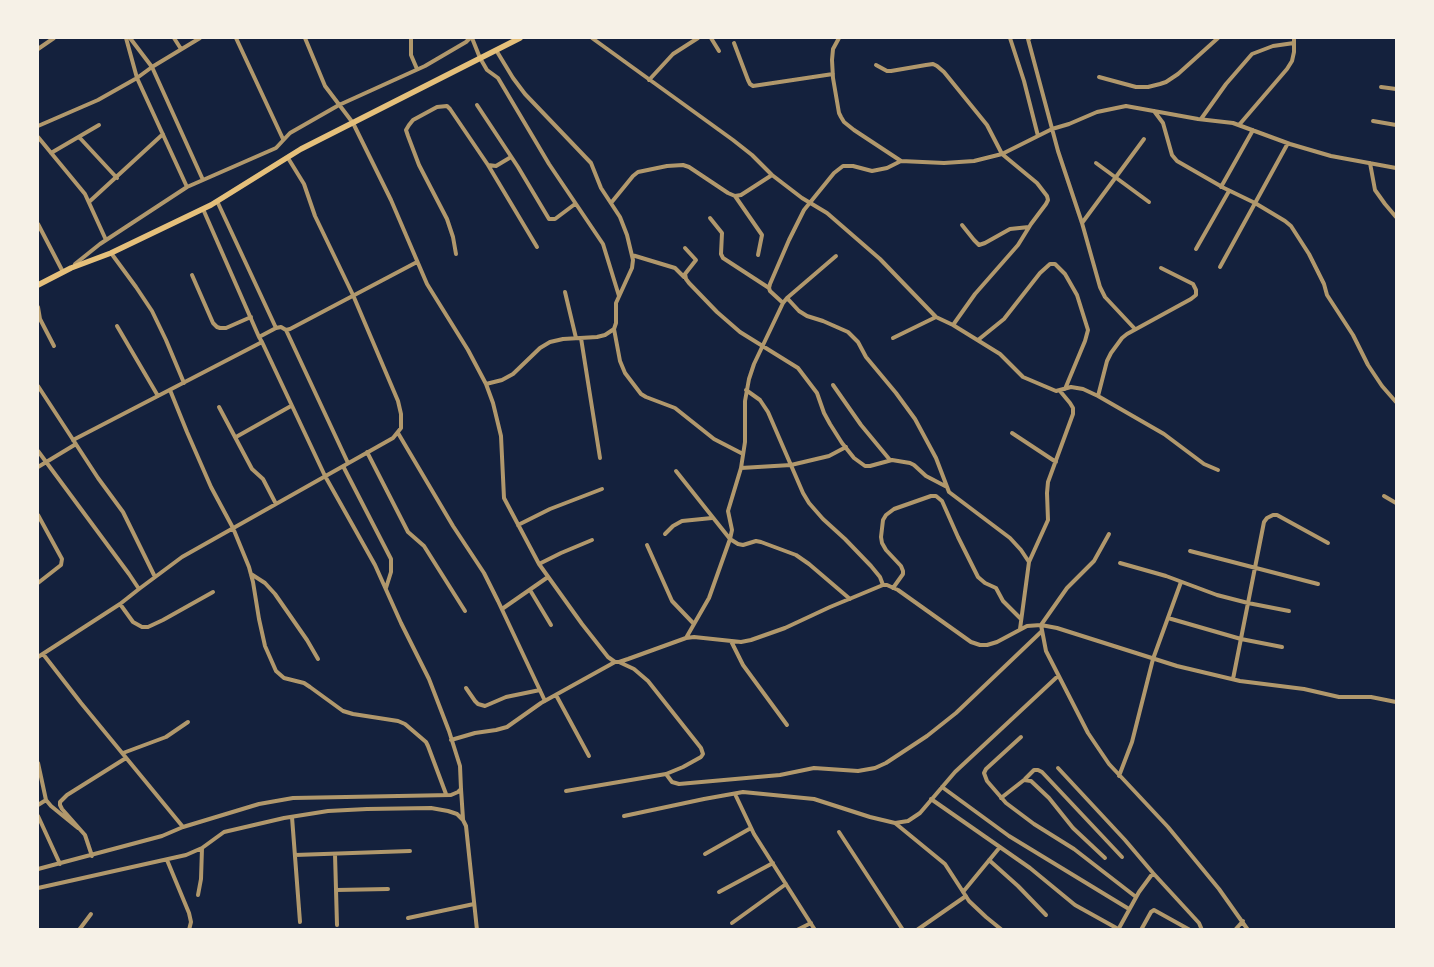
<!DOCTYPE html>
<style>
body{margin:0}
#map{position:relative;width:1434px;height:967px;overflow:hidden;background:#14213d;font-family:"Noto Sans",sans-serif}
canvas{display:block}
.frame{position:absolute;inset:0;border:39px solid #f6f1e7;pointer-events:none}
</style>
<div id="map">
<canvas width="1434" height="967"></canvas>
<div class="frame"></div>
</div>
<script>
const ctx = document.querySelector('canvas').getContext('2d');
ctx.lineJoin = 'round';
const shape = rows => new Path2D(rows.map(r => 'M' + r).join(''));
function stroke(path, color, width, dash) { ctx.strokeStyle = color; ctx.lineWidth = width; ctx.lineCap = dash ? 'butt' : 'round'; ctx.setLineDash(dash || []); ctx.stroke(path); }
const minor = shape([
 [130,38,152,67,203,180],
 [174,38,181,49],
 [236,38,283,139],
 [305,38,325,86,353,123,391,200,427,284,468,350,486,384,493,403,501,436,504,498,539,564,582,624,608,657,615,662,619,662,628,659,686,638,694,637,741,642,751,640,785,628,830,607,883,585,887,585,898,590,971,642,980,645,987,645,997,642,1027,626,1041,625,1057,628,1177,666,1240,681,1304,689,1339,697,1371,697,1396,702],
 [411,38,411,55,417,69],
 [472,38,480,58,487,70,498,78,549,164,603,244,619,296],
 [592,38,733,140,752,155,772,175,802,198,827,213,880,259,936,317,953,325,1000,354,1023,377,1056,391,1071,387,1083,389,1098,396,1164,434,1204,464,1218,470],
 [711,38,719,51],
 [839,38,833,49,832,60,833,78,839,113,841,117,844,122,854,130,901,161],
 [1010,38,1024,81,1038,136],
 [1030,38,1028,39,1058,151,1082,223,1100,287,1105,297,1135,329],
 [734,43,748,80,750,84,753,86,833,74],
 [38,49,54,38],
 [496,50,513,78,525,94,591,163,601,188,620,217,627,235,633,260,632,268,616,303,616,323,614,329,620,361,625,373,641,394,646,397,675,408,714,439,743,454],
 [876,65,887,71,891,71,926,65,933,64,937,66,944,72,987,125,1002,154,1037,183,1047,196,1048,200,1046,204,1031,224,1018,245,975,294,953,325],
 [1099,77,1136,87,1148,87,1160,84,1166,82,1178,74,1218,38],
 [649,80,673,54,698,38],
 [1381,87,1396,89],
 [477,105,518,167,549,219,555,219,575,204],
 [1154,111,1163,123,1172,155,1177,161,1224,188,1255,203,1285,221,1291,226,1309,254,1324,284,1327,295,1353,335,1368,365,1382,386,1396,402],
 [1201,119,1226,84,1252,54,1273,46,1294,43],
 [1373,121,1396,125],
 [1239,125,1287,69,1292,61,1294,52,1294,38],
 [38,126,98,100,137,78,152,67,200,38],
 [38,137,85,194,106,240],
 [79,137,117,178],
 [51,153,99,125],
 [1096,163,1149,202],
 [1370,163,1375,190,1385,204,1396,217],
 [488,165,537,247],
 [187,187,276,148,290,133,339,105,425,66,466,42,470,38],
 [1221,187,1253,130],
 [735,196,762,235,758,255],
 [217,201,276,328],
 [89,202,163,134],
 [611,203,633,176,638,172,667,166,683,165,689,167,728,193,735,196,741,195,772,175],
 [203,209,259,337],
 [710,218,722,233,721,254,723,258,769,288],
 [1082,223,1144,139],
 [38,224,63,272],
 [962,225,974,240,979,245,985,243,1010,229,1029,227],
 [685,248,696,260,685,274,686,279,689,283,717,312,740,332,798,368,817,393,824,413,830,424,842,443,854,458,865,466,870,466,892,460,910,463,914,465,926,476,947,487],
 [1196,249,1229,191],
 [111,253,136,287,152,311,166,340,184,383],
 [456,254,453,237,447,219,419,165,408,136,406,130,409,125,413,120,437,107,447,106,450,109,488,165,496,166,511,157],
 [632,255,675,268,684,277],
 [75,264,100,244,187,187,137,78,126,38],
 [1220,267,1288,143],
 [192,275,213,323,217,327,220,328,226,328,251,317],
 [565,292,576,338],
 [787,298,799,311,807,316,823,321,848,332,858,342,866,357,896,393,915,419,936,458,949,492,1010,538,1021,550,1029,562],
 [783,303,770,291,769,288,770,284,789,240,804,210,834,173,843,166,853,166,872,171,887,168,901,161,944,163,974,161,1002,154,1052,129,1069,124,1097,112,1126,106,1198,119,1233,123,1290,144,1331,156,1396,168],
 [38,307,40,319,54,346],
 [117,326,158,396],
 [286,330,348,463],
 [581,338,600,458],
 [893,338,936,317],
 [978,340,1004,319,1040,273,1050,264,1055,264,1065,274,1077,295,1088,330,1085,341,1065,389],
 [486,384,502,380,513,374,540,348,550,342,563,339,597,337,605,335,614,329],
 [833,385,861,425,890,460],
 [38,386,98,478,123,512,155,577],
 [170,390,187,432,211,487,233,528,249,567,253,582,259,619,265,646,276,671,284,678,304,683,310,687,343,711,353,714,398,721,405,724,426,742,428,746,446,794],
 [746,390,760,400,768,412,803,493,809,503,823,519,845,539,871,566,880,577,883,585],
 [1098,396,1107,361,1111,353,1122,338,1127,334,1191,299,1196,295,1196,290,1193,284,1161,268],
 [219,407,252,469,263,479,276,504],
 [398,433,453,526,484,573,498,601,545,701],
 [1012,433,1056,462],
 [236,437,291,406],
 [73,440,262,342,259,337,276,328,281,327,286,330,290,329,417,262],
 [38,451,129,574,139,589],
 [367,452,408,532,424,546,465,611],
 [343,466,391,559,391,572,386,588],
 [38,467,76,444],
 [741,468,791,465,829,456,846,447],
 [676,471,730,539,738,544,743,545,756,541,761,542,796,555,809,564,850,599],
 [1384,496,1396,503],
 [38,515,62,559,61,565,38,583],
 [518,525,550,509,602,489],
 [665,534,673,526,682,521,712,518],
 [1109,534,1094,561,1067,588,1041,625,1046,651,1088,733,1109,764,1168,827,1219,889,1248,930],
 [647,545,672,601,694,624],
 [1190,551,1318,584],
 [1120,563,1166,576,1217,595,1248,603,1289,611],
 [539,564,561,553,592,540],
 [251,574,265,583,275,594,307,640,318,659],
 [893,588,903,574,903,571,901,566,886,550,882,543,881,537,883,520,886,515,894,509,931,496,936,496,942,501,958,537,978,577,985,583,996,588,1003,601,1021,619],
 [530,590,551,625],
 [120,604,133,622,142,627,148,627,163,620,213,592],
 [502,609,548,577],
 [1168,618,1241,639,1282,647],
 [1020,629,1029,562,1048,520,1047,493,1048,482,1073,414,1073,408,1070,403,1060,391],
 [686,638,709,598,730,539,732,530,728,511,741,468,745,442,745,401,749,379,754,364,783,303,787,298,836,256],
 [731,641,743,665,787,725],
 [43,654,81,703,183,827,259,804,293,798,451,795,458,792,461,789,460,766,449,731,429,679,401,623,375,565,325,476,262,342],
 [38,657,120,604,139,589,182,557,393,438,401,428,401,414,398,401,353,295,315,216,304,184,288,158],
 [1233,679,1264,522,1267,518,1273,515,1277,515,1328,543],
 [466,688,475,701,478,704,485,706,506,697,540,690],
 [556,695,589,756],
 [1021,737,986,769,984,773,987,781,1006,803,1034,824,1074,849,1136,897],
 [451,740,475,733,496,730,507,727,541,703,615,662],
 [123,753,166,737,188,722],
 [38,763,46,800,51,806,78,828],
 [1058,768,1125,840,1153,873,1199,923,1202,930],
 [666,774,672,782,679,784,780,775,814,768,858,771,875,768,886,763,927,736,956,713,1042,631],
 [1119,776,1132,742,1153,659,1181,582],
 [1025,779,1034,770,1038,770,1042,772,1122,857],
 [942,787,1009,836,1129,909],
 [461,789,463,819],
 [566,791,666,774,683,767,701,757,703,754,701,748,648,681,634,669,619,662],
 [735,794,754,834,815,930],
 [1001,798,1024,780,1031,781,1049,798,1073,828,1105,858],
 [931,799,1030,868,1075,905,1120,930],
 [38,805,46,800],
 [38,816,60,864],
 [624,816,704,799,743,792,814,799,870,817,895,823,908,821,920,813,955,772,1058,676],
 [292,817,300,922],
 [895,823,945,864,969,901,986,917,1002,930],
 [839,832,903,930],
 [335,854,337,925],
 [705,854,751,828],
 [295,855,410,851],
 [92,856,85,835,62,809,60,805,60,802,67,795,126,758],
 [167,860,189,913,191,922,189,930],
 [989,860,1018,886,1046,915],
 [38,869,162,836,183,827],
 [38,888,186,855,202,848,224,832,284,818,328,811,367,809,431,808,448,811,457,814,463,820,466,826,477,930],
 [336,890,388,889],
 [719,892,773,863],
 [963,892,1000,847],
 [198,895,201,879,202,848],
 [408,918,474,904],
 [732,923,786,884],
 [79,930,91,914],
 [797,930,811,923],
 [917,930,966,896],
 [1118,930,1139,892,1153,873],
 [1141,930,1151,912,1154,910,1190,930],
 [1235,930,1243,921]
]);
const secondary = shape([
 [38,285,71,268,111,253,211,205,301,149,520,38]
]);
stroke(minor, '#b1986c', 4);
stroke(secondary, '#e5c07b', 5.5);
</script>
